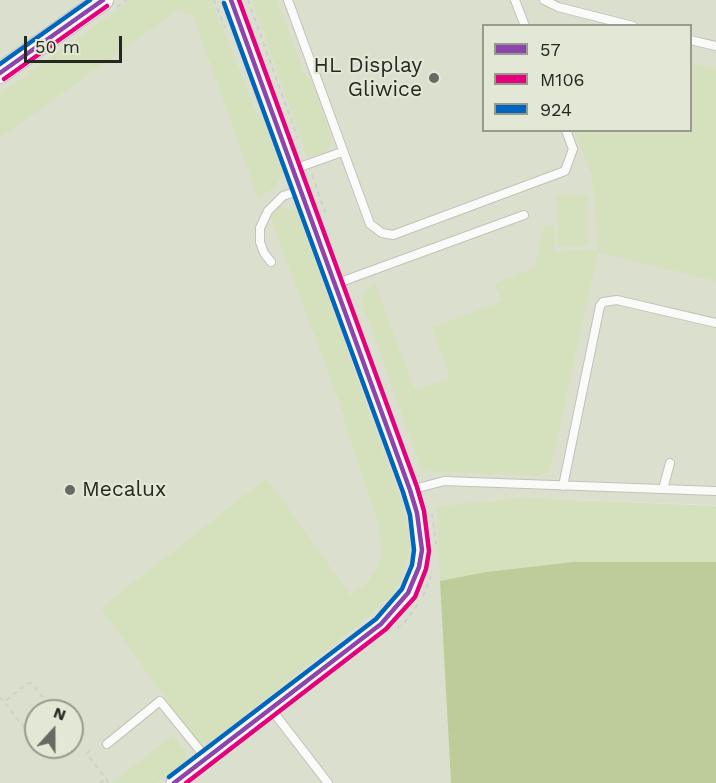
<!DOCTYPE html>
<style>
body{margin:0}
#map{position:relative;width:716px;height:783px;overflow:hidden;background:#e1e4da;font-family:"Work Sans",sans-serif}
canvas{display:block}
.legend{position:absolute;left:482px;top:24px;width:210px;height:108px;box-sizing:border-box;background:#e3e8d6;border:2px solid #979b8e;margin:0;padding:8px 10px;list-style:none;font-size:18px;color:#252821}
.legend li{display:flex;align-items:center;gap:12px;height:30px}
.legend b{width:30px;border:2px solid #979b8e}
.north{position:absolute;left:24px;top:699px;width:60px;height:60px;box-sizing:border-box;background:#e3e8d6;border:2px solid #979b8e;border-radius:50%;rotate:21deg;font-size:16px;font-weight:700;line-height:24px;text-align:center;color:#252821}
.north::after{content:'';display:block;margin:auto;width:21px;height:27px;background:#676a62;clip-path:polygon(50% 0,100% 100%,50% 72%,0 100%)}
.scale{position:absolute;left:24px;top:36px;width:98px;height:27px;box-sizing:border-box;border:3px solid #252821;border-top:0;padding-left:8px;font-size:18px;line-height:21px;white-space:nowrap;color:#252821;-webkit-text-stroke:4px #e3e8d6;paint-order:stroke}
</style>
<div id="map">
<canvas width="716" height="783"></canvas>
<ul class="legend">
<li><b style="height:8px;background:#8e44ad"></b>57</li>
<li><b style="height:8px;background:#e5007d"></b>M106</li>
<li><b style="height:8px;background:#0065bd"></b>924</li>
</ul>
<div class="north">N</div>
<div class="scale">50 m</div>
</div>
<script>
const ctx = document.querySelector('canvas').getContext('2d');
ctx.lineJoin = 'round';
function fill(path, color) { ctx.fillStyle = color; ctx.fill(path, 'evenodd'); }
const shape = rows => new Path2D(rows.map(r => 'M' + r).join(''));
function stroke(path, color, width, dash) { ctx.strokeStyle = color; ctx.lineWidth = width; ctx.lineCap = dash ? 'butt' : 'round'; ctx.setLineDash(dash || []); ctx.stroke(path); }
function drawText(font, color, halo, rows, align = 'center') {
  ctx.font = font + ' "Work Sans",sans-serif'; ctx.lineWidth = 4.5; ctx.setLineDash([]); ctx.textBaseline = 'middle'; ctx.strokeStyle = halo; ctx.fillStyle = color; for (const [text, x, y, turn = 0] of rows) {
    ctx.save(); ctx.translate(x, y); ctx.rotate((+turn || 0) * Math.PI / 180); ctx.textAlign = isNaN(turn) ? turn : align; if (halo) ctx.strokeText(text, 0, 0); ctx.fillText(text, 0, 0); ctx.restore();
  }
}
const built = shape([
 [0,0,716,0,716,505,522,498,436,506,451,783,0,783],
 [484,26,690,26,690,130,484,130],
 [36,711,72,711,72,747,36,747]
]);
const green = shape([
 [131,0,211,0,256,112,264,122,283,172,277,184,268,192,258,198,193,15,178,10,0,138,0,94],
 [252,0,277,0,304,73,312,83,331,136,330,146,323,154,307,156],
 [695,64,716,69,716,281,598,252,550,471,539,476,422,471,361,300,364,291,375,284,415,390,450,378,432,328,502,301,494,284,535,267,544,226,554,226,555,252,593,250,598,251,592,174,574,131,690,130,691,66],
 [588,195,588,246,558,246,557,196],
 [281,206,297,211,403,507,409,537,409,552,401,580,391,595,367,618,208,744,197,741,190,733,101,608,267,478,350,595,367,583,376,570,382,553,378,523,344,422,345,417,268,211],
 [522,498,716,506,716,562,573,562,486,572,440,581,436,506],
 [173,735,184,749,186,755,185,761,157,783,112,783]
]);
const forest = shape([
 [573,562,716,562,716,783,451,783,440,581,486,572]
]);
const path = shape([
 [214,0,225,28],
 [248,0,298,139],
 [117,7,127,0],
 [312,175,326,215],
 [432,514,436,544],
 [423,596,431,576],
 [397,628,405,622,419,603],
 [0,697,4,702],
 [72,733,77,739,80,738],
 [36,742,4,702,26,684,31,683,54,711],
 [40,747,44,753],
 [90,750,87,754,109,783],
 [100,783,106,778]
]);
const service = shape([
 [288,0,370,224,382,233,393,235,565,171,573,149,566,130],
 [515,0,525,26],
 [544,0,558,7,633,26],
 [690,40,716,46],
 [294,169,342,152],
 [271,262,264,253,260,242,260,228,268,211,283,196,301,190],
 [335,284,524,215],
 [563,486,600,306,603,302,617,300,716,323],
 [663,489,670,463],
 [410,490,444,481,716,491],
 [271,709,328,783],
 [107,744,160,701,206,758]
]);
const minor = shape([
 [174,783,381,624,408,593,419,567,422,550,417,513,410,490,231,0]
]);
const tertiary = shape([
 [0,73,103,0]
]);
const bus1 = shape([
 [0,73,103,0],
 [174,783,381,624,408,593,419,567,422,550,417,513,410,490,231,0]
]);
const bus2 = shape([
 [4,79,107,6],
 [186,783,386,629,415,597,426,569,429,551,424,511,417,487,239,0]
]);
const bus3 = shape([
 [0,64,90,0],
 [169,777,376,619,402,589,412,565,414,550,410,515,403,492,224,3]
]);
const markers = [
 [434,78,6,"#676a62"],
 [70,490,6,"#676a62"]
];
const poiNames = [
 ["HL Display",422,66],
 ["Gliwice",422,90],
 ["Mecalux",82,490,"left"]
];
fill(built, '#dae0cd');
fill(green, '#d5e0bc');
fill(forest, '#becc99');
stroke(service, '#c0c2ba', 10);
stroke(minor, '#c0c2ba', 18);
stroke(tertiary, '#c0c2ba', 22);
stroke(path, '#ced0cc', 2, [4.5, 4.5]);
stroke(service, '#fafbf9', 8);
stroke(minor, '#fafbf9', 15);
stroke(tertiary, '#fafbf9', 20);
stroke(bus1, '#8e44ad', 4.5);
stroke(bus2, '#e5007d', 4.5);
stroke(bus3, '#0065bd', 4.5);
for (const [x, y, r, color] of markers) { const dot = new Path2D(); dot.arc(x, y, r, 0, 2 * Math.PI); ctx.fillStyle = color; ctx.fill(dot); stroke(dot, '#e3e8d6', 2); }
drawText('21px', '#252821', '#e3e8d6', poiNames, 'right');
</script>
